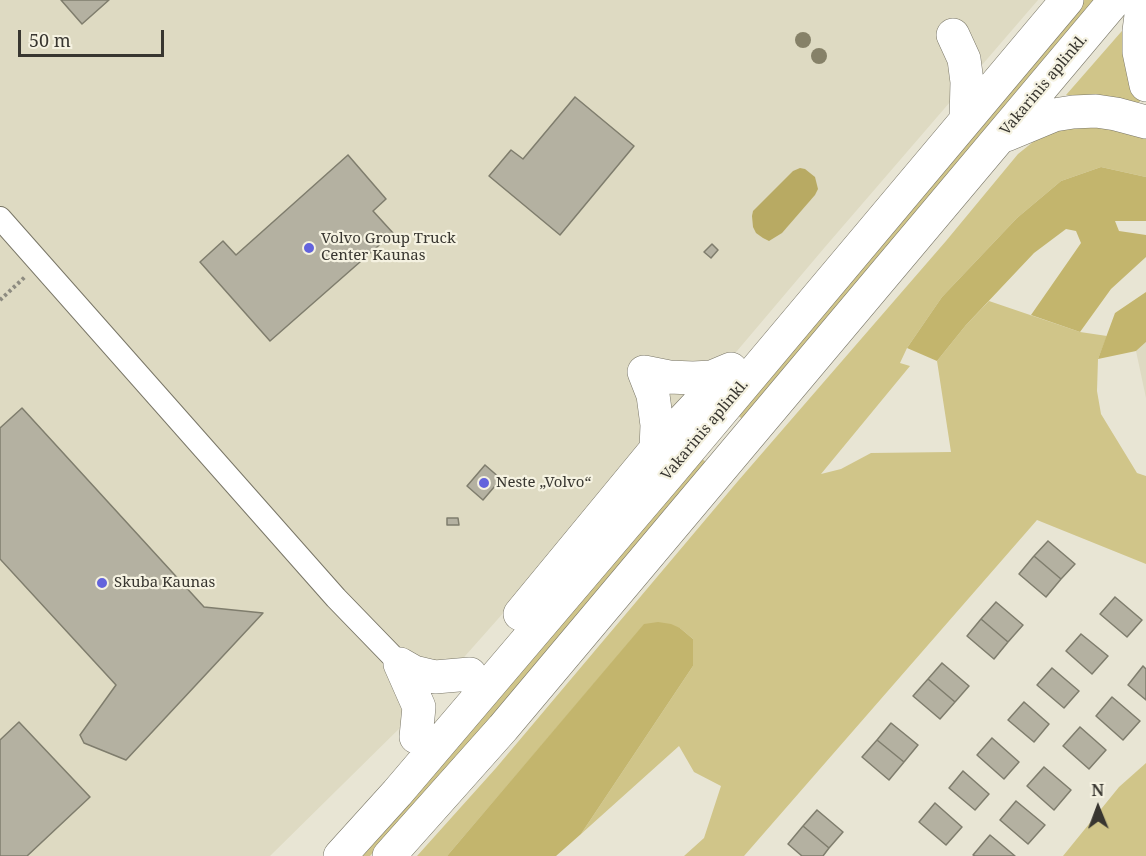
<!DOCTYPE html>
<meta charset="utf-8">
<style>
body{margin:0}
#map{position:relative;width:1146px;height:856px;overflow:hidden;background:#e8e5d4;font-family:"Noto Serif",serif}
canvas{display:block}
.north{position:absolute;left:1068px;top:778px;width:60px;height:60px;-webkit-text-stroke:4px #f5f2e1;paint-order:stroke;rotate:359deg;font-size:16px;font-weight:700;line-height:24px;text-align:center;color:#383630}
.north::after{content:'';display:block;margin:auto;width:21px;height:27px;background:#383630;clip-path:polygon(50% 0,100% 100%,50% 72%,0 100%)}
.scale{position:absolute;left:18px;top:30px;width:146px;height:27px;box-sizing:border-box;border:3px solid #383630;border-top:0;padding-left:8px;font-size:18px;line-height:21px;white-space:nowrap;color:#383630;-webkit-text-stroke:4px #f5f2e1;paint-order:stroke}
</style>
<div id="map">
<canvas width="1146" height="856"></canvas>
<div class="north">N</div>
<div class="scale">50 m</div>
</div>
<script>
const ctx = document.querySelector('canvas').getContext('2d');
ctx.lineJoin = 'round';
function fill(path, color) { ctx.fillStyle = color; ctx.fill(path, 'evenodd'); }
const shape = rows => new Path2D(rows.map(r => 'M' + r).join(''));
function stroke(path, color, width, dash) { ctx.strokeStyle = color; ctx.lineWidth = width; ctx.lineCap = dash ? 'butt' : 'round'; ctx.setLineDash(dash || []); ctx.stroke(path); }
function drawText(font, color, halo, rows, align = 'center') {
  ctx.font = font + ' "Noto Serif",serif'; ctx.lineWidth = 4.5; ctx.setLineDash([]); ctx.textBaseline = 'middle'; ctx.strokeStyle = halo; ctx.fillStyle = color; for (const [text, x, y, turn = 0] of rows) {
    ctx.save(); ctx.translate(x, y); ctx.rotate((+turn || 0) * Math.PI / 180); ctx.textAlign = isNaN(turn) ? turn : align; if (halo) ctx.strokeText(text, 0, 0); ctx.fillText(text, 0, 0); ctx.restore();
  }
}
const built = shape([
 [0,0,1038,0,825,247,737,351,633,464,544,567,411,717,270,856,0,856],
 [1146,342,1146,398,1136,351]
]);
const green = shape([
 [1084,0,1100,0,745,421,736,414],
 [1128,24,1142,100,1135,105,1100,97,1066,95],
 [1074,121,1146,136,1146,177,1101,167,1061,181,1017,218,942,297,907,348,900,363,910,366,821,474,841,469,871,453,951,452,937,361,966,325,989,301,1080,332,1107,336,1098,359,1097,391,1101,414,1137,473,1146,476,1146,564,1037,520,744,856,684,856,704,838,721,786,694,772,679,746,581,834,693,666,693,639,680,628,645,624,447,856,417,856,496,768,738,481,946,241,1018,154,1048,130],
 [699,456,708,464,468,746,370,856,358,856],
 [1146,763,1146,856,1063,856,1119,787]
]);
const forest = shape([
 [1101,167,1146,177,1146,221,1115,221,1119,231,1146,235,1146,257,1111,289,1080,332,1031,315,1081,243,1076,231,1066,229,1034,253,966,325,937,361,907,348,942,297,1017,218,1061,181],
 [1146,292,1146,342,1136,351,1098,359,1115,313],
 [658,622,671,624,680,628,693,639,693,666,581,834,556,856,447,856,644,624]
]);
const water = shape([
 [800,168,805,169,815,177,818,189,815,195,782,233,769,241,763,238,756,233,753,227,752,216,753,211,793,171]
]);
const building = shape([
 [61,0,109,0,82,24,61,0],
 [575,97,634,146,560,235,489,176,511,150,523,159,575,97],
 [348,155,386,199,373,211,393,233,270,341,200,262,223,241,236,255,348,155],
 [712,244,718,250,711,258,704,252,712,244],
 [22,408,204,607,263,613,126,760,84,743,80,735,116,685,0,559,0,428,22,408],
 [485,465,501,479,483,500,467,486,485,465],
 [447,518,458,518,459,525,447,525,447,518],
 [1048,541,1075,564,1061,579,1034,556,1048,541],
 [1034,556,1061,579,1046,597,1019,574,1034,556],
 [1115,597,1142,620,1127,637,1100,614,1115,597],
 [996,602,1023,625,1008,642,981,619,996,602],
 [981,619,1008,642,994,659,967,636,981,619],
 [1081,634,1108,656,1092,674,1066,651,1081,634],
 [942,663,969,686,955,702,928,679,942,663],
 [1143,666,1146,669,1146,700,1128,685,1143,666],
 [1052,668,1079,691,1064,708,1037,685,1052,668],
 [928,679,955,702,940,719,913,696,928,679],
 [1112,697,1140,721,1123,740,1096,716,1112,697],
 [1024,702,1049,724,1034,742,1008,720,1024,702],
 [19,722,90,797,27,856,0,856,0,740,19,722],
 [891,723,918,745,904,762,877,740,891,723],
 [1080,727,1106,750,1089,769,1063,746,1080,727],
 [992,738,1019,762,1004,779,977,755,992,738],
 [877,740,904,762,889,780,862,757,877,740],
 [1044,767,1071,790,1054,810,1027,786,1044,767],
 [963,771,989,794,975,810,949,788,963,771],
 [1016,801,1045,825,1028,844,1000,820,1016,801],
 [935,803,962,827,946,845,919,822,935,803],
 [817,810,843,832,829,848,803,826,817,810],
 [803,826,829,848,823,856,802,856,788,844,803,826],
 [990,835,1015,856,975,856,973,855,990,835]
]);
const path = shape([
 [0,300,26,276]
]);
const street = shape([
 [0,218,336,598,400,664]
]);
const highway = shape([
 [1143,0,1139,31,1139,52,1146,85],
 [953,35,964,59,967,82,966,120],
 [1006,135,1054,115,1073,112,1096,111,1116,114,1146,122],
 [644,372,669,377,693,378,712,377,731,369],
 [644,372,653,395,657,425,656,449],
 [520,614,656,449,717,384],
 [400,664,419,707,416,737],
 [400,664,414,672,435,677,470,674],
 [340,856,397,793,667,476,1067,0],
 [389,856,503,728,1115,0]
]);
const trees = [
 [803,40],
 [819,56]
];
const markers = [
 [309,248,6,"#6363dc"],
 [484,483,6,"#6363dc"],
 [102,583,6,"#6363dc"]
];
const streetNames = [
 ["Vakarinis aplinkl.",1044,85,-50],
 ["Vakarinis aplinkl.",705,430,-50]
];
const poiNames = [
 ["Volvo Group Truck",321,239],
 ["Center Kaunas",321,256],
 ["Neste „Volvo“",496,483],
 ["Skuba Kaunas",114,583]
];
fill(built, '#dedac2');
fill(green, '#d0c589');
fill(forest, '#c3b56d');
fill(water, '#b8aa63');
fill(building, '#b4b1a1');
stroke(building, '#7f7d6d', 1.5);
stroke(street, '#797667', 24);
stroke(highway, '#797667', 34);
stroke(path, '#8d8b80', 4, [3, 3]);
stroke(street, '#fff', 22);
stroke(highway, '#fff', 33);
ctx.fillStyle = '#868168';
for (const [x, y] of trees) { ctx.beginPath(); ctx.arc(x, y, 8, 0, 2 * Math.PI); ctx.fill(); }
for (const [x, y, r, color] of markers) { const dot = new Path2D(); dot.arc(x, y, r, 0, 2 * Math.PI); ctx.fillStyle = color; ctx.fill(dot); stroke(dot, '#f5f2e1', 2); }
drawText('15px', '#383630', '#f5f2e1', streetNames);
drawText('15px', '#383630', '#f5f2e1', poiNames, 'left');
</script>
